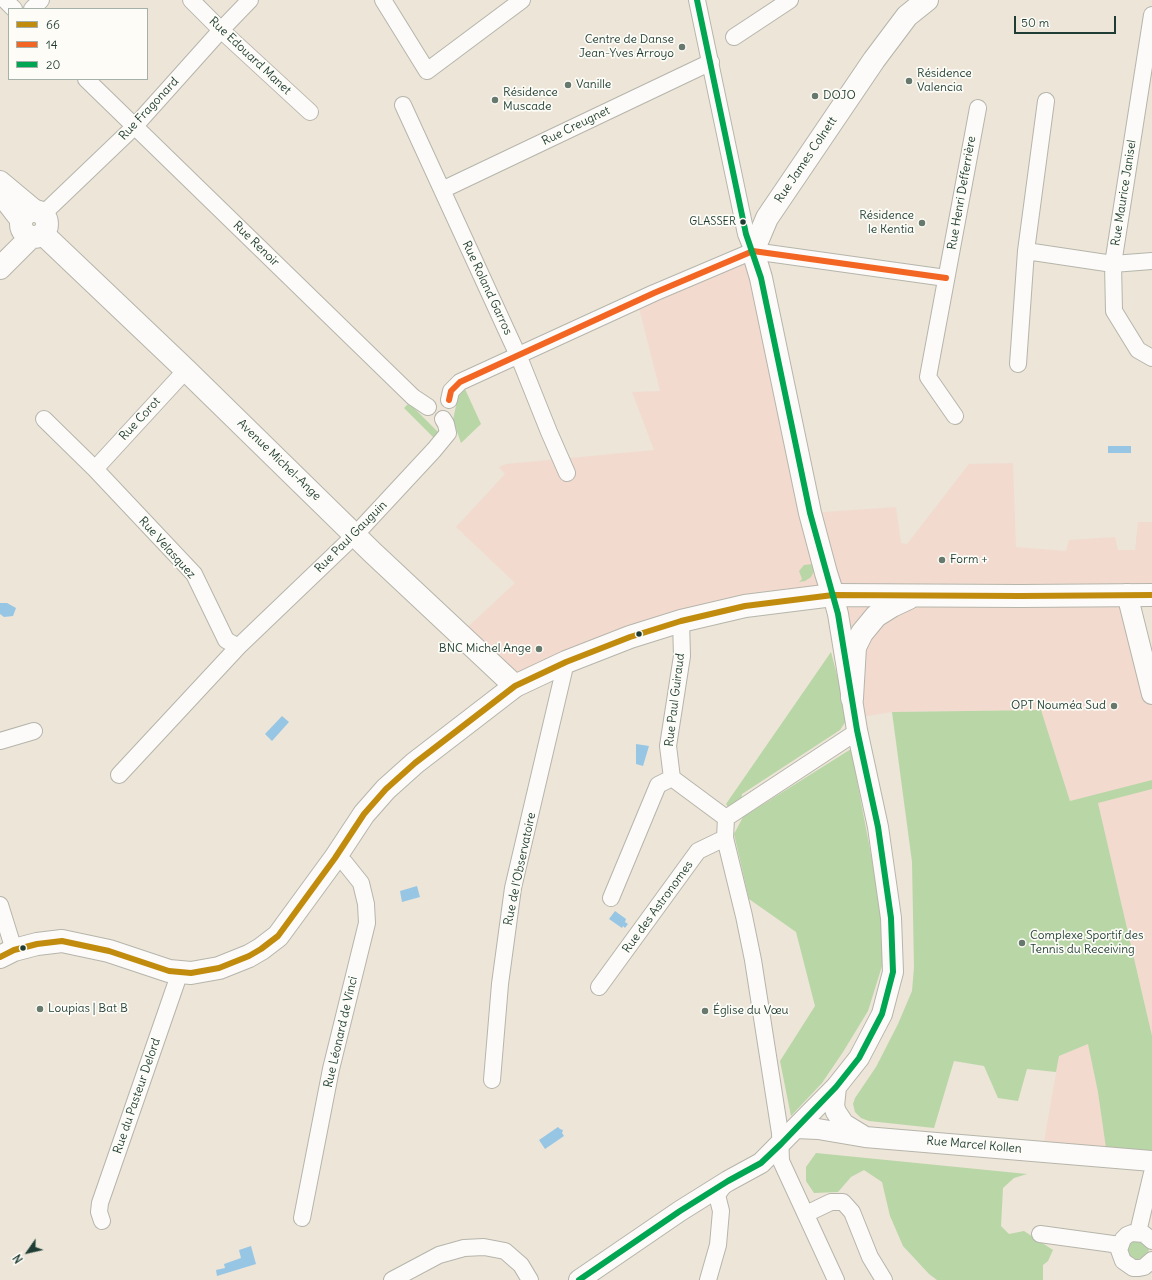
<!DOCTYPE html>
<meta charset="utf-8">
<style>
body{margin:0}
#map{position:relative;width:1152px;height:1280px;overflow:hidden;background:#ece5d8;font-family:Delius,sans-serif}
canvas{display:block}
.legend{position:absolute;left:8px;top:8px;width:140px;height:72px;box-sizing:border-box;background:#fdfcf7;border:1px solid #a4b0a9;margin:0;padding:5px 7px;list-style:none;font-size:12px;color:#1f3d34}
.legend li{display:flex;align-items:center;gap:8px;height:20px}
.legend b{width:20px;border:1px solid #a4b0a9}
.north{position:absolute;left:8px;top:1232px;width:40px;height:40px;-webkit-text-stroke:3px #fdfcf7;paint-order:stroke;rotate:236deg;font-size:11px;font-weight:700;line-height:16px;text-align:center;color:#1f3d34}
.north::after{content:'';display:block;margin:auto;width:14px;height:18px;background:#1f3d34;clip-path:polygon(50% 0,100% 100%,50% 72%,0 100%)}
.scale{position:absolute;left:1014px;top:16px;width:102px;height:18px;box-sizing:border-box;border:2px solid #1f3d34;border-top:0;padding-left:5px;font-size:12px;line-height:14px;white-space:nowrap;color:#1f3d34;-webkit-text-stroke:3px #fdfcf7;paint-order:stroke}
</style>
<div id="map">
<canvas width="1152" height="1280"></canvas>
<ul class="legend">
<li><b style="height:5px;background:#c18c0d"></b>66</li>
<li><b style="height:5px;background:#f26522"></b>14</li>
<li><b style="height:5px;background:#00a651"></b>20</li>
</ul>
<div class="north">N</div>
<div class="scale">50 m</div>
</div>
<script>
const ctx = document.querySelector('canvas').getContext('2d');
ctx.lineJoin = 'round';
function fill(path, color) { ctx.fillStyle = color; ctx.fill(path, 'evenodd'); }
const shape = rows => new Path2D(rows.map(r => 'M' + r).join(''));
function stroke(path, color, width, dash) { ctx.strokeStyle = color; ctx.lineWidth = width; ctx.lineCap = dash ? 'butt' : 'round'; ctx.setLineDash(dash || []); ctx.stroke(path); }
function drawText(font, color, halo, rows, align = 'center') {
  ctx.font = font + ' Delius,sans-serif'; ctx.lineWidth = 3.5; ctx.setLineDash([]); ctx.textBaseline = 'middle'; ctx.strokeStyle = halo; ctx.fillStyle = color; for (const [text, x, y, turn = 0] of rows) {
    ctx.save(); ctx.translate(x, y); ctx.rotate((+turn || 0) * Math.PI / 180); ctx.textAlign = isNaN(turn) ? turn : align; if (halo) ctx.strokeText(text, 0, 0); ctx.fillText(text, 0, 0); ctx.restore();
  }
}
const built = shape([
 [753,251,811,513,896,507,901,543,907,544,969,464,1013,463,1016,547,1066,551,1069,540,1115,537,1118,550,1135,550,1138,522,1152,522,1152,595,1127,594,1152,694,1152,1161,1044,1152,1045,1136,1059,1056,1148,1018,1096,795,1070,801,1041,710,892,712,855,718,833,595,745,606,515,686,460,634,515,583,456,527,505,474,499,467,506,464,654,450,632,392,660,391,637,300]
]);
const green = shape([
 [465,389,481,424,461,443,453,420,458,396],
 [409,403,438,432,435,439,404,408],
 [813,564,814,571,811,577,805,581,799,582,802,579,799,571,804,565],
 [831,652,845,706,846,721,840,730,742,794,741,801,728,807,726,804],
 [1041,710,1070,801,1152,780,1152,789,1098,803,1152,1036,1152,1152,1106,1148,1098,1092,1088,1044,1059,1056,1056,1072,1027,1069,1018,1101,998,1098,984,1066,954,1061,934,1128,869,1121,861,1118,855,1112,853,1104,855,1098,876,1067,898,1024,912,991,914,967,912,862,892,712],
 [851,749,882,913,885,940,882,966,868,1011,843,1052,822,1083,791,1116,780,1061,815,1006,796,932,749,899,734,834,743,817],
 [816,1153,1027,1174,1014,1178,1003,1188,1001,1226,1009,1234,1024,1231,1053,1250,1048,1261,1043,1265,1043,1280,937,1280,929,1274,903,1246,890,1216,882,1182,864,1170,851,1177,838,1192,814,1193,806,1181,806,1167],
 [1137,1237,1149,1247,1148,1255,1142,1261,1130,1261,1124,1246]
]);
const water = shape([
 [1108,446,1131,446,1131,453,1108,453],
 [0,603,7,603,16,608,13,616,4,617,0,614],
 [282,716,289,722,272,741,265,734],
 [636,744,649,746,643,766,636,764],
 [417,886,420,897,402,902,400,891],
 [615,911,626,919,625,922,628,924,625,928,623,926,622,928,609,919],
 [558,1127,560,1129,563,1130,562,1133,564,1136,545,1149,539,1140],
 [251,1246,256,1264,217,1276,216,1270,225,1268,224,1264,241,1258,239,1250]
]);
const minor = shape([
 [5,0,14,9],
 [191,0,221,30,310,112],
 [383,0,427,71,522,0],
 [697,0,746,234,753,251],
 [32,9,41,0],
 [1152,15,1113,264,1114,311,1138,350,1152,358],
 [734,37,790,0],
 [86,79,413,397,428,407],
 [403,105,521,362,549,432,567,473],
 [442,190,711,62],
 [43,214,135,126,221,30,250,0],
 [1026,251,1113,264,1152,261],
 [1018,364,1026,251,1046,101],
 [449,400,451,391,460,382,654,293,753,251,946,278],
 [955,416,928,377,978,108],
 [44,419,95,469,194,574,226,640,238,647,119,775],
 [95,469,186,370],
 [681,621,682,656,668,746,672,778,726,818],
 [238,647,355,535,434,450,448,433,446,424,443,419],
 [0,741,34,731],
 [611,898,658,785,672,778],
 [0,905,14,950],
 [599,987,698,851,725,838],
 [492,1080,500,984,513,888,566,662],
 [806,1214,831,1202,843,1202,852,1212,870,1257,884,1280],
 [302,1218,331,1069,367,923,366,904,361,883,345,863,335,858],
 [102,1221,99,1212,100,1203,180,972],
 [1138,1232,1152,1173],
 [1040,1234,1120,1245],
 [1152,1241,1144,1234,1132,1233,1127,1235,1123,1239,1119,1250,1123,1261,1133,1268,1139,1268,1144,1267,1152,1260],
 [392,1280,439,1255,464,1248,484,1247,505,1251,521,1265,530,1280],
 [708,1280,718,1245,721,1211,717,1195,727,1181],
 [836,1280,781,1161,780,1133,753,960,744,916,725,838,726,818,852,735,857,730]
]);
const tertiary = shape([
 [0,181,36,211],
 [0,194,21,221],
 [1127,594,1152,694],
 [836,1087,834,1106,836,1112,844,1124,862,1135],
 [796,1128,818,1129,865,1137,1152,1161],
 [579,1280,680,1211,728,1181,761,1163,836,1087,859,1058,882,1014,893,972,891,918,878,827,857,730,838,614,833,595]
]);
const secondary = shape([
 '21 224a13 13 0 1 1 26 0a13 13 0 1 1-26 0Z',
 [43,234,186,370,372,552,515,686],
 [0,268,31,237],
 [833,595,826,573,810,513,761,278,753,251,767,218,874,60,907,16,927,0]
]);
const primary = shape([
 [852,698,855,647,862,633,876,616,892,606,909,598],
 [0,957,14,950,37,944,62,941,109,951,169,971,191,973,219,968,249,956,261,949,278,936,335,858,364,814,386,789,415,763,515,686,566,662,630,637,681,621,745,606,833,595,1020,596,1152,595]
]);
const bus1 = shape([
 [0,957,14,950,37,944,62,941,109,951,169,971,191,973,219,968,249,956,261,949,278,936,335,858,364,814,386,789,415,763,515,686,566,662,630,637,681,621,745,606,833,595,1020,596,1152,595]
]);
const bus2 = shape([
 [449,400,451,391,460,382,654,293,753,251,946,278]
]);
const bus3 = shape([
 [579,1280,680,1211,728,1181,761,1163,781,1144,836,1087,859,1058,882,1014,893,972,891,918,878,827,857,730,838,614,810,513,761,278,746,234,697,0]
]);
const markers = [
 [682,47,4,"#67786d"],
 [909,81,4,"#67786d"],
 [568,85,4,"#67786d"],
 [815,96,4,"#67786d"],
 [495,100,4,"#67786d"],
 [743,222,3.5,"#1f3d34"],
 [922,223,4,"#67786d"],
 [942,560,4,"#67786d"],
 [639,634,3.5,"#1f3d34"],
 [539,649,4,"#67786d"],
 [1114,706,4,"#67786d"],
 [1022,943,4,"#67786d"],
 [23,948,3.5,"#1f3d34"],
 [40,1009,4,"#67786d"],
 [705,1011,4,"#67786d"]
];
const busNames = [
 ["GLASSER",736,222]
];
const poiNames = [
 ["Centre de Danse",674,40,"right"],
 ["Jean-Yves Arroyo",674,54,"right"],
 ["Résidence",917,74],
 ["Valencia",917,88],
 ["Vanille",576,85],
 ["Résidence",503,93],
 ["Muscade",503,107],
 ["DOJO",823,96],
 ["Résidence",914,216,"right"],
 ["le Kentia",914,230,"right"],
 ["Form +",950,560],
 ["BNC Michel Ange",531,649,"right"],
 ["OPT Nouméa Sud",1106,706,"right"],
 ["Complexe Sportif des",1030,936],
 ["Tennis du Receiving",1030,950],
 ["Loupias | Bat B",48,1009],
 ["Église du Vœu",713,1011]
];
const streetNames = [
 ["Rue Edouard Manet",250,56,43],
 ["Rue Fragonard",149,109,-47],
 ["Rue Creugnet",576,126,-26],
 ["Rue James Colnett",806,160,-56],
 ["Rue Henri Defferrière",962,193,-80],
 ["Rue Maurice Janisel",1124,193,-81],
 ["Rue Renoir",256,244,44],
 ["Rue Roland Garros",487,288,65],
 ["Rue Corot",140,419,-47],
 ["Avenue Michel-Ange",279,460,44],
 ["Rue Paul Gauguin",351,537,-45],
 ["Rue Velasquez",167,548,48],
 ["Rue Paul Guiraud",675,700,-83],
 ["Rue de l'Observatoire",520,869,-78],
 ["Rue des Astronomes",658,907,-54],
 ["Rue Léonard de Vinci",341,1032,-77],
 ["Rue du Pasteur Delord",137,1096,-71],
 ["Rue Marcel Kollen",974,1145,5]
];
fill(built, '#f2dacf');
fill(green, '#b9d6a6');
fill(water, '#97c6e4');
stroke(minor, '#b6b5ab', 18);
stroke(tertiary, '#b6b5ab', 22);
stroke(secondary, '#b6b5ab', 24);
stroke(primary, '#b6b5ab', 24);
stroke(minor, '#fcfbf9', 16);
stroke(tertiary, '#fcfbf9', 20);
stroke(secondary, '#fcfbf9', 22);
stroke(primary, '#fcfbf9', 22);
stroke(bus1, '#c18c0d', 6);
stroke(bus2, '#f26522', 6);
stroke(bus3, '#00a651', 6);
for (const [x, y, r, color] of markers) { const dot = new Path2D(); dot.arc(x, y, r, 0, 2 * Math.PI); ctx.fillStyle = color; ctx.fill(dot); stroke(dot, '#fdfcf7', 1.5); }
drawText('11px', '#1f3d34', '#fdfcf7', busNames, 'right');
drawText('12px', '#1f3d34', '#fdfcf7', poiNames, 'left');
drawText('12px', '#1f3d34', '#fdfcf7', streetNames);
</script>
